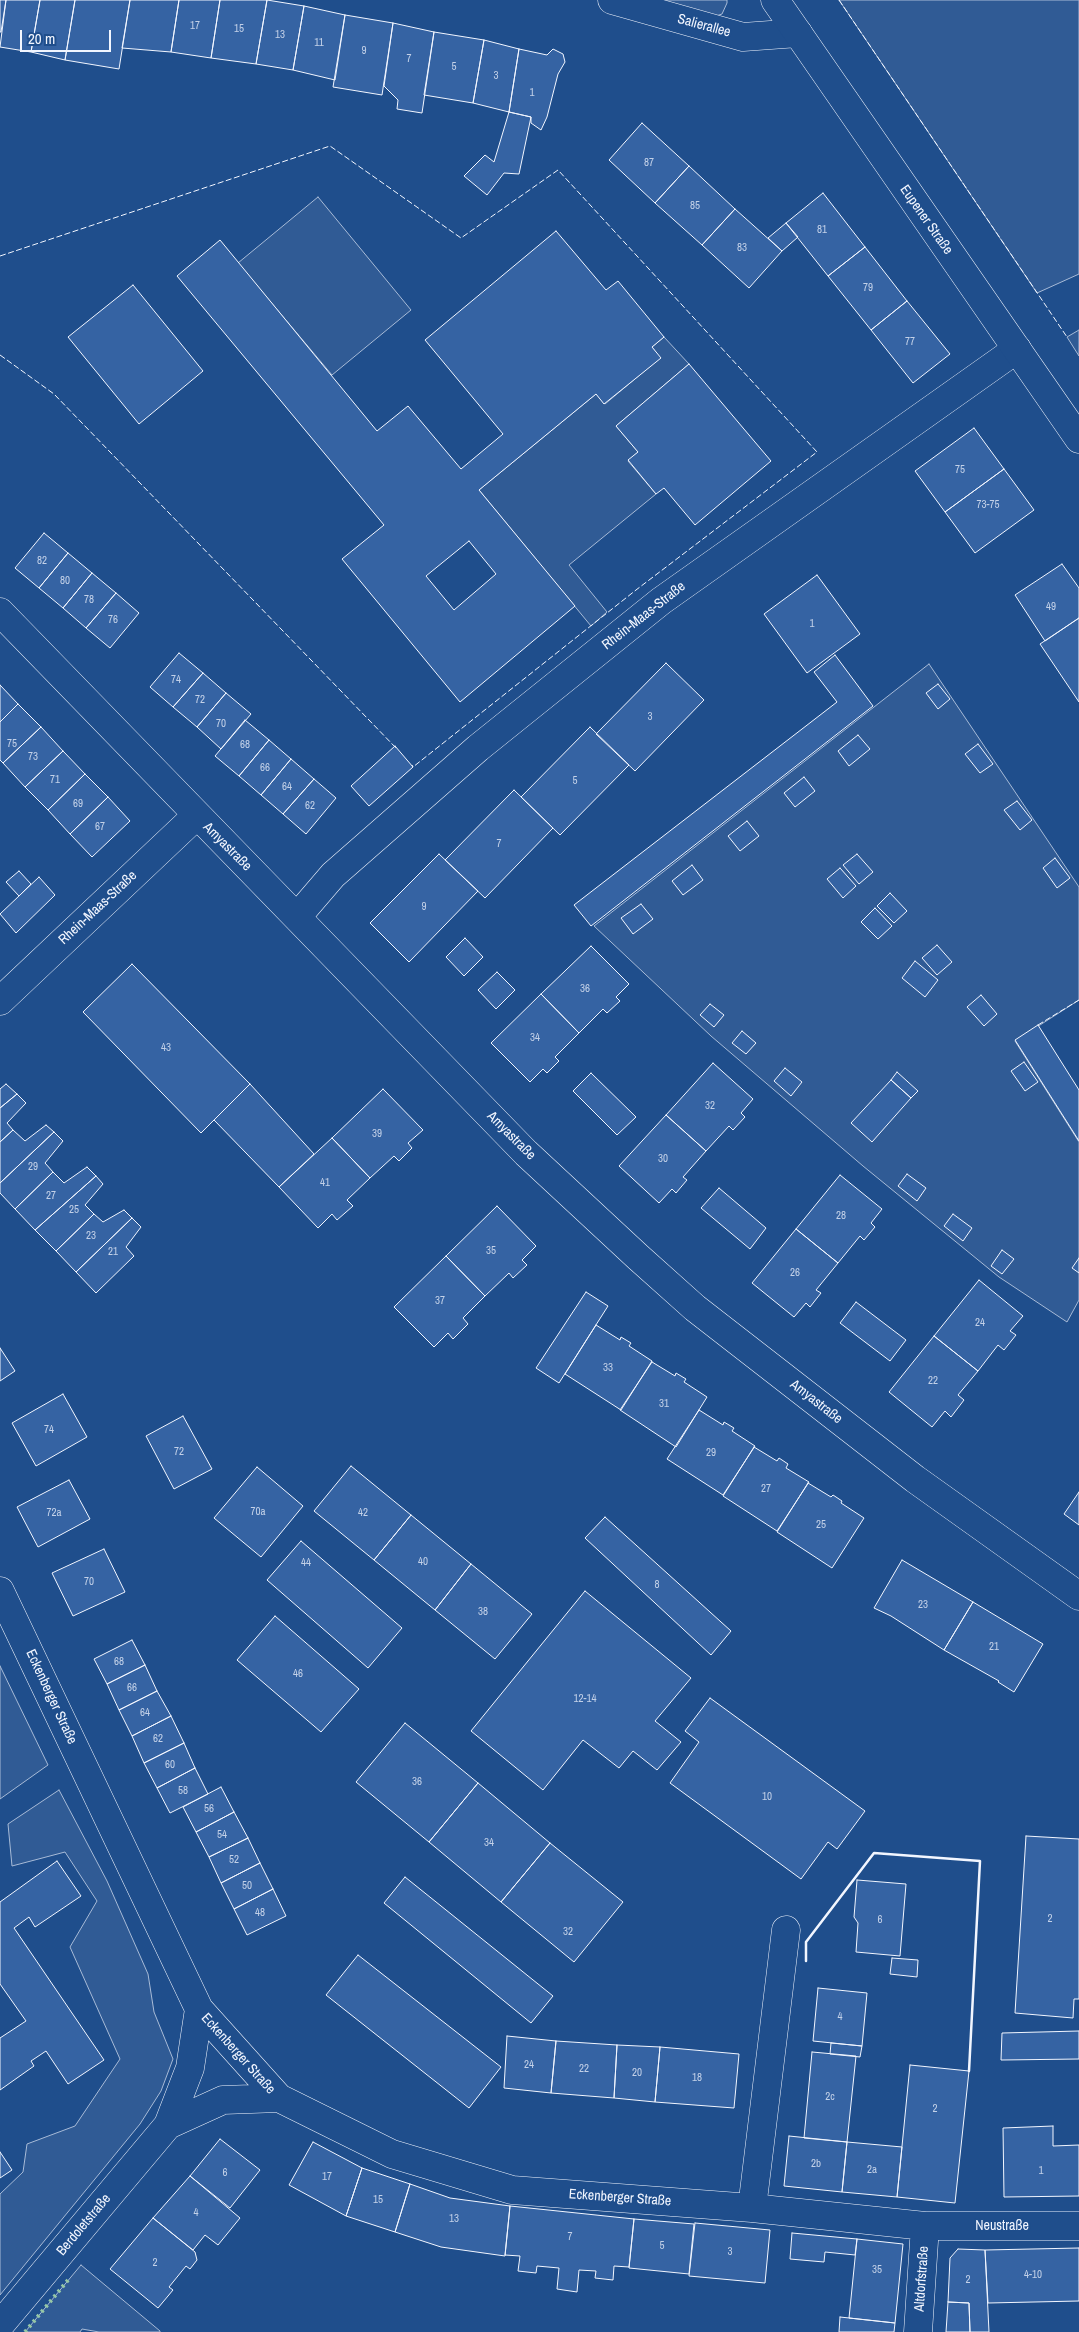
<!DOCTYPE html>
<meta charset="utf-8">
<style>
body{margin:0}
#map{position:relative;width:1079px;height:2332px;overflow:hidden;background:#1f4e8c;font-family:"Archivo Narrow",sans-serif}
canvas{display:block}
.scale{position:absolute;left:20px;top:30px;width:91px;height:22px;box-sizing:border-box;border:2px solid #f2f6ff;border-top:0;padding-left:6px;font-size:15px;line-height:18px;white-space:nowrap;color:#f2f6ff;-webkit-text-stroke:4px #1f4e8c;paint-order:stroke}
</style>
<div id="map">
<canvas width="1079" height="2332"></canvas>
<div class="scale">20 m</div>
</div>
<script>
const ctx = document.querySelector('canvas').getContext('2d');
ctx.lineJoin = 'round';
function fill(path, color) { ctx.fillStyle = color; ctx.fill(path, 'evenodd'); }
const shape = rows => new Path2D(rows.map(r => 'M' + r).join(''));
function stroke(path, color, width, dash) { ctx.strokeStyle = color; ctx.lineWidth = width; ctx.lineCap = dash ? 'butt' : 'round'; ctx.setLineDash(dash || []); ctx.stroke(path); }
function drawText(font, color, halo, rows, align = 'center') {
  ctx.font = font + ' "Archivo Narrow",sans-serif'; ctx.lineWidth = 4; ctx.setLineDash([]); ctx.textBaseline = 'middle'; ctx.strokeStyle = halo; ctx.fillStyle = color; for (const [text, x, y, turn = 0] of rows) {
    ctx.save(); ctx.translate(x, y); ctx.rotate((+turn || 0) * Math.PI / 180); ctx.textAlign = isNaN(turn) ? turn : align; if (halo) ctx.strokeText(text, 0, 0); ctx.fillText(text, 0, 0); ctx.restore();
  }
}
const green = shape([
 [658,0,727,0,727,3,722,14,710,18,658,0],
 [839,0,1079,0,1079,274,1037,293,839,0],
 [318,197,411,310,332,375,238,263,318,197],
 [1079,330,1079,356,1067,337,1079,330],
 [664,337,689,364,616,426,638,452,628,461,656,494,569,565,607,612,591,626,479,490,596,394,605,404,660,358,652,347,664,337],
 [929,664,1079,887,1079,1000,1015,1041,1079,1142,1079,1300,1067,1322,999,1277,863,1166,711,1036,594,926,929,664],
 [0,1666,48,1765,0,1799,0,1666],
 [59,1790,107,1881,148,1974,154,2012,173,2059,161,2091,140,2124,0,2295,0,2194,23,2172,27,2144,75,2126,120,2059,70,1947,97,1901,65,1852,12,1866,8,1824,59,1790],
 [81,2265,160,2331,160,2332,99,2332,82,2329,80,2332,25,2332,81,2265]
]);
const building = shape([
 [0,0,6,0,1,32,0,32,0,0],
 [6,0,40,0,31,52,0,47,6,0],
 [40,0,75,0,65,60,31,52,40,0],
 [75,0,130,0,119,69,65,60,75,0],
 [130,0,179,0,171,52,122,48,130,0],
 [179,0,220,0,211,58,171,52,179,0],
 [220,0,267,0,256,64,211,58,220,0],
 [267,0,304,6,293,70,256,64,267,0],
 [304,6,345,15,335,80,293,70,304,6],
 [345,15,393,23,382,95,333,87,345,15],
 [393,23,434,32,422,113,397,109,398,100,384,86,393,23],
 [434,32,484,40,473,103,424,95,434,32],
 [484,40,519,49,509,112,473,103,484,40],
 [519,49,547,55,553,49,563,54,565,62,558,74,547,117,541,130,531,123,531,117,509,112,519,49],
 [509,112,531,117,519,174,504,173,487,195,464,176,485,155,494,162,509,112],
 [642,123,689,166,655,203,609,160,642,123],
 [689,166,735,209,702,245,655,203,689,166],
 [823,193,865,247,828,276,786,223,823,193],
 [735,209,782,251,749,288,702,245,735,209],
 [786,223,798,237,782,251,768,238,786,223],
 [556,231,606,290,618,281,664,337,652,347,661,358,604,404,596,394,479,490,575,606,460,702,342,559,384,525,177,276,220,240,377,431,408,406,461,469,503,434,425,340,556,231],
 [469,541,496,574,454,610,426,576,469,541],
 [865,247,907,301,871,330,828,276,865,247],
 [133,285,203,371,139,424,68,337,133,285],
 [907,301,950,354,913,383,871,330,907,301],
 [689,364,771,461,695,525,664,488,656,494,628,460,638,452,616,426,689,364],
 [974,428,1004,469,945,512,915,471,974,428],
 [1004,469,1034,510,975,553,945,512,1004,469],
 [44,533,68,553,39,588,15,568,44,533],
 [68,553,92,573,63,608,39,588,68,553],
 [1062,564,1079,588,1079,618,1045,641,1015,595,1062,564],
 [92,573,116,593,86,628,63,608,92,573],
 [817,575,860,634,807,673,764,614,817,575],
 [116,593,139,613,110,648,86,628,116,593],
 [1079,618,1079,702,1040,644,1079,618],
 [179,653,203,673,173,707,150,687,179,653],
 [835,655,873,706,591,926,574,905,837,702,814,672,835,655],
 [666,663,704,700,635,771,596,734,666,663],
 [203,673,226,693,197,727,173,707,203,673],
 [938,684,950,699,938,709,926,693,938,684],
 [0,685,18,704,0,722,0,685],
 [226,693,251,714,221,749,197,727,226,693],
 [18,704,41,727,3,763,0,760,0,722,18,704],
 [245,720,269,740,239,776,215,756,245,720],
 [41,727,63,751,25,787,3,763,41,727],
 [590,727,629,765,560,835,521,797,590,727],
 [858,735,870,749,849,766,838,751,858,735],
 [269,740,291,759,261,795,239,776,269,740],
 [978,744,993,764,980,773,965,754,978,744],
 [395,746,413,767,369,806,351,786,395,746],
 [63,751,85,774,48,810,25,787,63,751],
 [291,759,314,779,283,814,261,795,291,759],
 [85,774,108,797,70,834,48,810,85,774],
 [804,777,815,791,795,807,784,793,804,777],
 [314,779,336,798,306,834,283,814,314,779],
 [514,790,553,828,485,898,445,860,514,790],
 [108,797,130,821,92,857,70,834,108,797],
 [1017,801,1032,820,1020,830,1004,810,1017,801],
 [747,821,759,836,740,851,728,836,747,821],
 [439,854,478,891,409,962,370,923,439,854],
 [857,854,873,872,859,884,843,865,857,854],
 [1055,858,1070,878,1057,888,1043,868,1055,858],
 [692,865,703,880,683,895,672,881,692,865],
 [840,868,856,886,843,898,827,879,840,868],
 [19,871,31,884,19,896,6,882,19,871],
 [39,877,55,895,16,933,0,914,39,877],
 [890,893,907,911,894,923,877,906,890,893],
 [641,904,653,919,633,934,621,918,641,904],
 [875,908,892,926,878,939,861,922,875,908],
 [465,938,483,957,464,976,446,957,465,938],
 [937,945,952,962,937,975,922,958,937,945],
 [591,946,629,984,616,997,620,1001,607,1013,603,1009,579,1033,541,994,591,946],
 [915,961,938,980,925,997,902,978,915,961],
 [132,964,250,1084,201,1133,83,1012,132,964],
 [497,972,515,990,496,1009,478,990,497,972],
 [541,994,579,1033,555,1057,559,1061,547,1073,543,1069,530,1082,491,1043,541,994],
 [981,995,997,1014,984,1026,967,1007,981,995],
 [710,1004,724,1015,714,1027,700,1015,710,1004],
 [1038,1025,1079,1090,1079,1141,1015,1040,1038,1025],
 [742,1031,756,1043,746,1054,732,1043,742,1031],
 [1024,1062,1038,1082,1025,1091,1011,1071,1024,1062],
 [713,1063,753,1099,741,1113,745,1117,733,1130,729,1126,706,1151,666,1115,713,1063],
 [785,1068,802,1082,791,1096,774,1081,785,1068],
 [897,1072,918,1091,911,1098,891,1080,897,1072],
 [591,1073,636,1117,617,1135,573,1091,591,1073],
 [891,1080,911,1098,872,1142,851,1123,891,1080],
 [6,1084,17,1094,0,1108,0,1089,6,1084],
 [250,1084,314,1154,279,1187,214,1120,250,1084],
 [383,1089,423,1130,408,1143,412,1148,399,1161,394,1156,370,1178,332,1138,383,1089],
 [17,1094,26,1103,7,1123,13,1130,0,1142,0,1108,17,1094],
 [666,1115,706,1151,683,1177,687,1180,676,1193,672,1189,659,1203,619,1166,666,1115],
 [46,1125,54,1132,0,1183,0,1142,13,1130,25,1141,46,1125],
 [54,1132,63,1141,45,1163,53,1172,15,1209,0,1193,0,1183,54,1132],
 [332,1138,370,1178,347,1200,353,1206,337,1220,332,1214,318,1228,279,1187,332,1138],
 [87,1167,96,1176,35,1230,15,1209,53,1172,64,1183,87,1167],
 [907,1174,926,1188,917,1201,898,1186,907,1174],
 [840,1175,882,1209,871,1223,875,1227,864,1240,860,1236,838,1263,796,1229,840,1175],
 [96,1176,103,1184,85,1205,94,1214,56,1251,35,1230,96,1176],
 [719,1188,766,1228,750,1249,701,1208,719,1188],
 [497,1206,536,1246,522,1260,527,1265,513,1278,509,1273,485,1296,446,1256,497,1206],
 [124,1210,132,1218,76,1272,56,1251,94,1214,103,1222,124,1210],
 [953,1214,972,1228,963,1241,944,1226,953,1214],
 [132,1218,141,1227,126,1247,134,1256,96,1293,76,1272,132,1218],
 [796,1229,838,1263,816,1290,821,1293,810,1307,806,1303,794,1317,752,1283,796,1229],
 [1002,1250,1014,1259,1002,1274,991,1266,1002,1250],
 [446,1256,485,1296,463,1318,468,1324,453,1339,448,1333,434,1347,394,1307,446,1256],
 [1079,1258,1079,1273,1072,1268,1079,1258],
 [979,1280,1023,1316,1010,1331,1016,1335,1004,1350,998,1345,978,1371,934,1336,979,1280],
 [586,1292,608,1306,559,1383,536,1368,586,1292],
 [856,1302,906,1340,890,1361,840,1323,856,1302],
 [596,1325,620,1340,621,1337,631,1343,629,1346,652,1361,621,1410,565,1374,596,1325],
 [934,1336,978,1371,958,1395,964,1400,951,1417,945,1411,932,1427,889,1392,934,1336],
 [0,1348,15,1371,0,1381,0,1348],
 [652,1362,675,1376,676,1373,686,1379,684,1382,707,1397,676,1447,620,1410,652,1362],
 [63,1394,87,1437,36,1466,12,1423,63,1394],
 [699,1410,723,1425,724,1422,734,1428,732,1431,755,1446,723,1495,667,1459,699,1410],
 [183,1416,212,1469,174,1489,146,1436,183,1416],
 [754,1447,777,1461,779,1458,788,1464,786,1468,809,1482,777,1531,723,1496,754,1447],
 [351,1466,411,1515,374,1560,314,1511,351,1466],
 [257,1467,303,1506,261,1557,214,1518,257,1467],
 [69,1480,90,1519,38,1547,17,1507,69,1480],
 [808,1483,831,1497,833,1495,842,1501,841,1503,864,1518,832,1568,777,1532,808,1483],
 [1079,1492,1079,1525,1064,1514,1079,1492],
 [411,1515,471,1564,435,1610,374,1560,411,1515],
 [605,1517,731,1631,711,1655,585,1538,605,1517],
 [301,1541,402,1628,368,1668,267,1580,301,1541],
 [104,1549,125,1592,73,1616,52,1573,104,1549],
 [902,1560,973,1602,944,1650,891,1616,874,1608,902,1560],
 [471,1564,532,1614,495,1659,435,1610,471,1564],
 [585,1591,691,1678,655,1721,681,1742,657,1770,633,1751,619,1768,583,1740,543,1790,471,1731,585,1591],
 [973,1602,1043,1644,1014,1692,998,1682,999,1681,944,1650,973,1602],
 [275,1616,359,1689,321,1732,237,1660,275,1616],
 [132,1640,145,1665,107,1684,94,1659,132,1640],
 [145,1665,157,1691,119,1710,107,1684,145,1665],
 [157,1691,171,1716,132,1736,119,1710,157,1691],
 [710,1698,865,1811,837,1849,828,1842,801,1879,670,1783,699,1742,685,1731,710,1698],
 [171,1716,184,1743,144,1763,132,1736,171,1716],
 [405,1723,478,1783,429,1842,356,1782,405,1723],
 [184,1743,195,1768,157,1788,144,1763,184,1743],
 [195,1768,208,1794,170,1813,157,1788,195,1768],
 [478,1783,550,1843,501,1902,429,1842,478,1783],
 [221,1787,234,1812,196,1832,183,1807,221,1787],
 [234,1812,248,1838,209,1857,196,1832,234,1812],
 [1026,1836,1079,1839,1079,1999,1074,1999,1073,2018,1015,2013,1026,1836],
 [248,1838,260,1863,221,1883,209,1857,248,1838],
 [550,1843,623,1902,574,1962,501,1902,550,1843],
 [57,1861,81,1896,35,1927,29,1917,14,1928,104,2060,68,2084,46,2051,31,2061,34,2066,0,2090,0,2038,26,2021,0,1984,0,1902,57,1861],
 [260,1863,273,1889,234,1909,221,1883,260,1863],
 [405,1877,553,1996,531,2023,384,1903,405,1877],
 [857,1880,906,1884,900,1956,856,1952,858,1923,854,1917,857,1880],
 [273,1889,286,1916,247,1935,234,1909,273,1889],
 [358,1955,501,2067,469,2108,326,1995,358,1955],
 [892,1958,918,1960,917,1977,890,1974,892,1958],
 [818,1988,867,1993,862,2046,813,2041,818,1988],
 [1079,2031,1079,2059,1001,2060,1002,2033,1079,2031],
 [507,2036,556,2041,551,2093,504,2088,507,2036],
 [556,2041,617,2045,614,2098,551,2093,556,2041],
 [831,2043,862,2046,860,2057,830,2054,831,2043],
 [617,2045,660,2047,655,2102,614,2098,617,2045],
 [660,2047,739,2054,734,2108,655,2102,660,2047],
 [812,2052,856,2056,847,2142,804,2138,812,2052],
 [910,2065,969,2071,955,2203,897,2197,910,2065],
 [1053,2126,1053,2146,1079,2145,1079,2196,1004,2197,1003,2128,1053,2126],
 [789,2136,847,2142,842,2192,784,2186,789,2136],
 [220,2139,260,2170,230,2208,190,2176,220,2139],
 [313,2142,362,2168,346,2216,289,2185,313,2142],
 [847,2142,902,2147,897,2197,842,2192,847,2142],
 [0,2152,12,2170,0,2178,0,2152],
 [362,2168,410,2184,395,2232,346,2216,362,2168],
 [190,2176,240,2218,218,2245,205,2235,193,2250,153,2218,190,2176],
 [410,2184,450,2198,510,2206,505,2256,441,2247,395,2232,410,2184],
 [510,2206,634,2219,629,2267,614,2266,613,2280,595,2278,596,2271,579,2270,577,2292,557,2289,559,2268,537,2266,536,2273,518,2271,520,2256,505,2255,510,2206],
 [153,2218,195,2252,197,2260,190,2269,186,2266,169,2287,173,2290,158,2308,110,2269,153,2218],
 [634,2219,694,2224,689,2274,629,2268,634,2219],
 [695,2223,770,2230,765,2283,689,2276,695,2223],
 [792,2233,857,2239,855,2255,825,2252,824,2262,790,2259,792,2233],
 [857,2239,903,2244,895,2323,849,2318,857,2239],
 [1079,2248,1079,2301,988,2303,985,2250,1079,2248],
 [958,2249,985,2250,989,2332,970,2332,969,2303,948,2302,950,2258,958,2249],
 [948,2302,969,2303,970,2332,946,2332,948,2302],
 [840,2317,895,2323,894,2332,839,2332,840,2317]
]);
const street = shape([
 [0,612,526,1153,638,1257,695,1308,915,1479,1079,1596],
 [297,917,333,875,478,748,661,601,1017,349],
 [0,1001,196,816],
 [0,1591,199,2009,279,2098,392,2154,512,2190,752,2208,925,2226,1079,2226],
 [168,2125,223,2100,279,2098],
 [752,2208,786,1930],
 [0,2325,168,2125,190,2068,199,2009],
 [918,2332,925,2226]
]);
const secondary = shape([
 [612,0,743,37,798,33]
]);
const primary = shape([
 [775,0,1079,439]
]);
const hedge = shape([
 [25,2332,68,2280]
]);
const fence = shape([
 [839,0,1067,337],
 [0,256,330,146,461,238,558,170,817,452,636,590,413,767,412,765],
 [0,355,54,394,397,749],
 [1038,1025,1079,1000]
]);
const wall = shape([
 [806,1961,806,1942,874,1853,980,1861,969,2071]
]);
const numberNames = [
 ["17",195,26],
 ["15",239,29],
 ["13",280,35],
 ["11",319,43],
 ["9",364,51],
 ["7",409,59],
 ["5",454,67],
 ["3",496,76],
 ["1",532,93],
 ["87",649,163],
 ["85",695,206],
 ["81",822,230],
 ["83",742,248],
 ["79",868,288],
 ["77",910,342],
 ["75",960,470],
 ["73-75",988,505],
 ["82",42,561],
 ["80",65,581],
 ["78",89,600],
 ["49",1051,607],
 ["76",113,620],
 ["1",812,624],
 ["74",176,680],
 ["72",200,700],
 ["3",650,717],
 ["70",221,724],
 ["75",12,744],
 ["68",245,745],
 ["73",33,757],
 ["66",265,768],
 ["71",55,780],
 ["5",575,781],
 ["64",287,787],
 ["69",78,804],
 ["62",310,806],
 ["67",100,827],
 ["7",499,844],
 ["9",424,907],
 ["36",585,989],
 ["34",535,1038],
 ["43",166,1048],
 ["32",710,1106],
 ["39",377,1134],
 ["30",663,1159],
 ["29",33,1167],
 ["41",325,1183],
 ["27",51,1196],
 ["25",74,1210],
 ["28",841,1216],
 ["23",91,1236],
 ["35",491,1251],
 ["21",113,1252],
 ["26",795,1273],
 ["37",440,1301],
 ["24",980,1323],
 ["33",608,1368],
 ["22",933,1381],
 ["31",664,1404],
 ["74",49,1430],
 ["72",179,1452],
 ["29",711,1453],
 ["27",766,1489],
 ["70a",258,1512],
 ["72a",54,1513],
 ["42",363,1513],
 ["25",821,1525],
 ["40",423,1562],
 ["44",306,1563],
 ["70",89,1582],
 ["8",657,1585],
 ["23",923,1605],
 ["38",483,1612],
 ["21",994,1647],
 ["68",119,1662],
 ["46",298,1674],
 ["66",132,1688],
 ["12-14",585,1699],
 ["64",145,1713],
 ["62",158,1739],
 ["60",170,1765],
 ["36",417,1782],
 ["58",183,1791],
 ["10",767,1797],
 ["56",209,1809],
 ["54",222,1835],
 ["34",489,1843],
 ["52",234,1860],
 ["50",247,1886],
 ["48",260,1913],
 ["2",1050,1919],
 ["6",880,1920],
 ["32",568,1932],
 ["4",840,2017],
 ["24",529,2065],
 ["22",584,2069],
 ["20",637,2073],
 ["18",697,2078],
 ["2c",830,2097],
 ["2",935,2109],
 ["2b",816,2164],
 ["2a",872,2170],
 ["1",1041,2171],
 ["6",225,2173],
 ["17",327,2177],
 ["15",378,2200],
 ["4",196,2213],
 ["13",454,2219],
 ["7",570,2237],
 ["5",662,2246],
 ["3",730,2252],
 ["2",155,2263],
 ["35",877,2270],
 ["4-10",1033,2275],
 ["2",968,2280]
];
const streetNames = [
 ["Salierallee",704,26,15],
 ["Eupener Straße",926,220,55],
 ["Rhein-Maas-Straße",644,616,-38],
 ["Amyastraße",227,847,45],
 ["Rhein-Maas-Straße",98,908,-43],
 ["Amyastraße",511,1136,45],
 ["Amyastraße",816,1402,38],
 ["Eckenberger Straße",51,1697,65],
 ["Eckenberger Straße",238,2054,48],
 ["Eckenberger Straße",620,2198,4],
 ["Berdoletstraße",84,2225,-50],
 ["Neustraße",1002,2226],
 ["Altdorfstraße",922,2279,-86]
];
fill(green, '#305b95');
stroke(green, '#a8bbd7', 1);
fill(building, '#3563a3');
stroke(building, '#f2f6ff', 1);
stroke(street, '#f2f6ff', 29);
stroke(secondary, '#f2f6ff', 29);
stroke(primary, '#f2f6ff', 29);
stroke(street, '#1f4e8c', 28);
stroke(secondary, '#1f4e8c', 28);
stroke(primary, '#1f4e8c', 28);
stroke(hedge, '#97c8a6', 4, [2.5, 4]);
stroke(fence, '#f2f6ff', 1, [6, 2.5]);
stroke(wall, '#f2f6ff', 2.5);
drawText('11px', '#c3d1e8', null, numberNames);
drawText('14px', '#f2f6ff', '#1f4e8c', streetNames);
</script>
